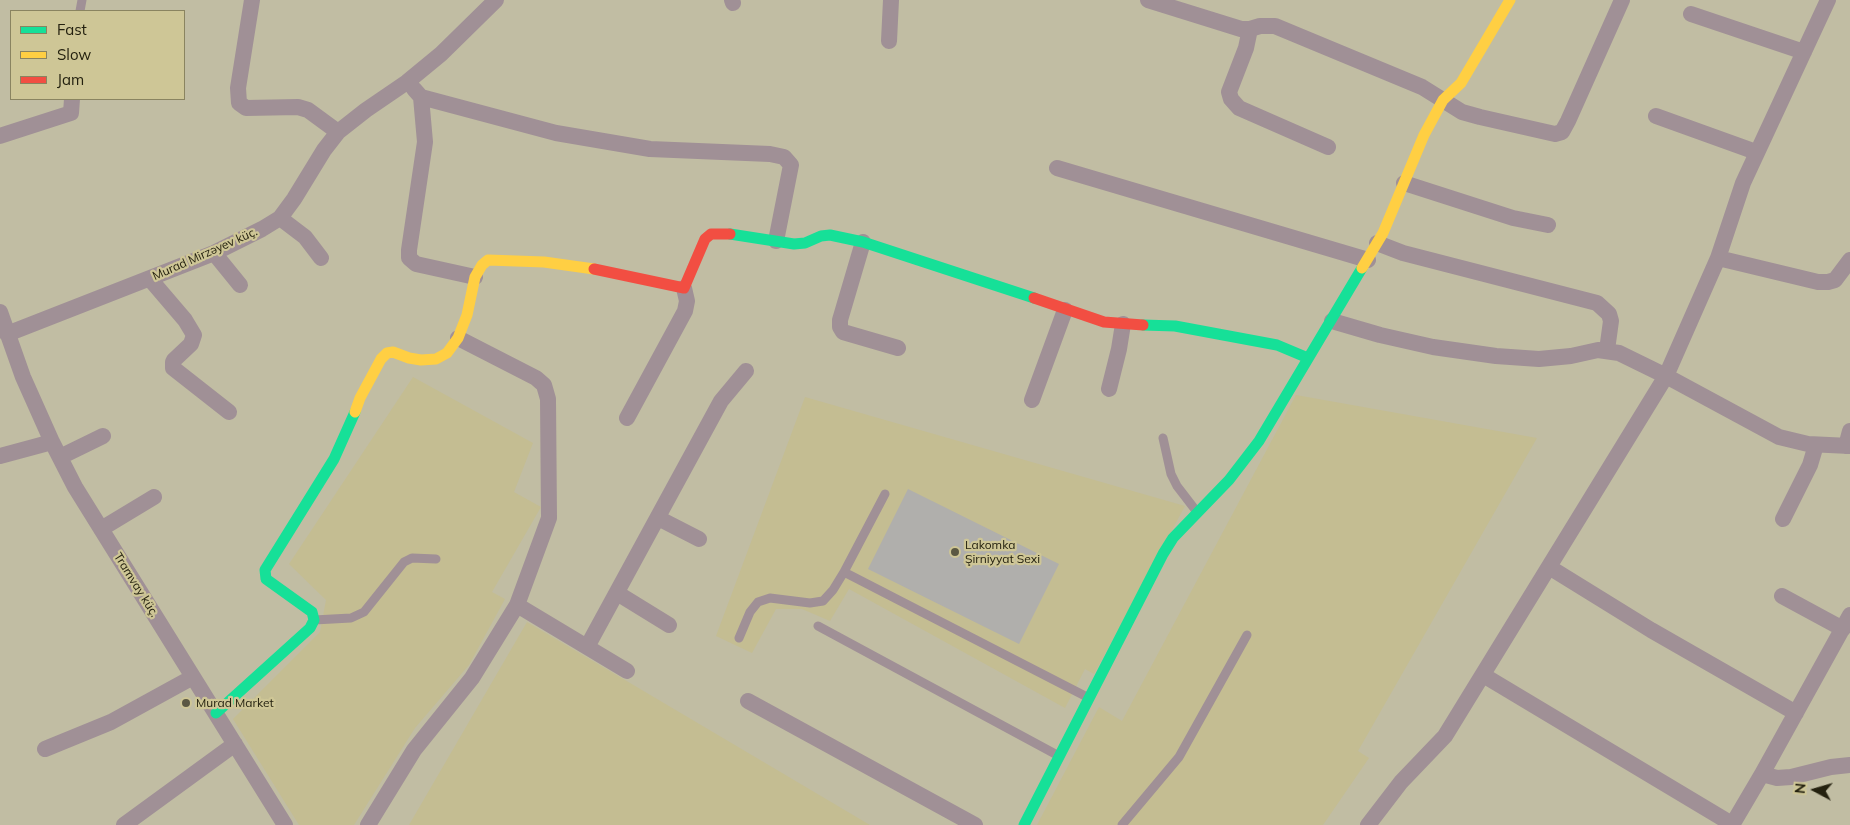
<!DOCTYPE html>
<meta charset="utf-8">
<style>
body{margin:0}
#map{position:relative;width:1850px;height:825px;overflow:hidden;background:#c1bda3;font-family:Mulish,sans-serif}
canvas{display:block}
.legend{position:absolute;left:10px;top:10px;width:175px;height:90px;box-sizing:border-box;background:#cec696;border:1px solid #8a8460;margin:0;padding:6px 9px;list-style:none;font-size:15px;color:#24210f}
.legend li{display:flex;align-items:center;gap:10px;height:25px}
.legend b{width:25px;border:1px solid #8a8460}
.north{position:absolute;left:1790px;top:765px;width:50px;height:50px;-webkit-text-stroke:4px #cec696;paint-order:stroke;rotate:276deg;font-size:14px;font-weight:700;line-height:20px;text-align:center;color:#24210f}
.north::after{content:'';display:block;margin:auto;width:18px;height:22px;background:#24210f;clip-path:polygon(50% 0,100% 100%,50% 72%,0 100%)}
</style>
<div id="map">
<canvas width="1850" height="825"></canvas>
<ul class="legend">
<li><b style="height:6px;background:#16e098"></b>Fast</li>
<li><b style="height:6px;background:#ffcf43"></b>Slow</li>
<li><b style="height:6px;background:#f24e42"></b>Jam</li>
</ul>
<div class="north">N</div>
</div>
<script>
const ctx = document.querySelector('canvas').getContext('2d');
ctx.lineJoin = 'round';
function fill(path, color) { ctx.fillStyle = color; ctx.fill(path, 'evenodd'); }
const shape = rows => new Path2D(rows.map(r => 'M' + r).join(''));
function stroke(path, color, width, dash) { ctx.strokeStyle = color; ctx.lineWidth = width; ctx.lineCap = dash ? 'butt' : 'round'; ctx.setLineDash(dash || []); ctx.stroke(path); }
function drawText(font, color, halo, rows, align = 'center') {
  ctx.font = font + ' Mulish,sans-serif'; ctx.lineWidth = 4.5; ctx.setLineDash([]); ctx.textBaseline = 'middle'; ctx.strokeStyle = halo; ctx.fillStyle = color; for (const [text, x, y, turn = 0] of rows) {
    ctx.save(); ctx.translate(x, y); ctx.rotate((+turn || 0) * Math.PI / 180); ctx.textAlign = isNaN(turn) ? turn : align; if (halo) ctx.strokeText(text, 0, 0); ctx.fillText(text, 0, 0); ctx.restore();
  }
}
const built = shape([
 [413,377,533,443,514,492,541,507,492,592,505,599,469,665,415,728,354,825,299,825,233,719,320,632,326,600,289,564],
 [1296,395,1537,438,1358,751,1369,758,1323,825,1037,825,1099,707,1122,721],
 [805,397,1185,506,1094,674,1085,669,1065,708,849,589,830,621,802,609,776,609,752,653,716,636],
 [527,622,870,825,409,825]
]);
const building = shape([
 [908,489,1059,564,1019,644,868,569]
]);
const lane = shape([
 [80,11,82,0],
 [1163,438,1171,474,1177,486,1197,512],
 [844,572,1089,698],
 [314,620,351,618,364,612,404,562,412,558,436,559],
 [818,626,1059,756],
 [739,638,750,612,758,602,770,598,810,603,823,601,833,590,844,572,885,494],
 [1122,825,1179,757,1247,635]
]);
const street = shape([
 [252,0,238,88,239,103,246,108,298,107,308,110,338,132],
 [732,0,733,3],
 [1148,0,1241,29,1250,29,1260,26,1275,26,1422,87,1462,112,1480,117,1555,134,1562,132,1568,121,1622,0],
 [1691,14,1804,52],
 [1250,29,1246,48,1229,92,1231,99,1239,108,1328,147],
 [889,41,891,0],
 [414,89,421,97,425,142,409,250,409,258,416,264,475,277],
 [421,97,556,133,650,149,770,154,784,157,791,165,776,241],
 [1656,116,1756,152],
 [0,136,71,113,72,99],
 [1057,168,1368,260],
 [1404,183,1513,218,1548,225],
 [280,218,305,237,321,258],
 [863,242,840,320,840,327,843,332,898,348],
 [1377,243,1403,253,1597,303,1609,314,1611,321,1607,350],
 [214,253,240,285],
 [1718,258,1818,282,1828,282,1835,280,1850,260],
 [150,279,185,320,194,335,191,344,174,360,173,362,173,368,229,412],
 [0,312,23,377,52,442,75,487,285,825],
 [1332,321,1380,335,1433,347,1496,356,1539,359,1571,356,1598,350,1619,353,1666,376,1779,437,1808,444,1850,446],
 [7,334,214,253,262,229,280,218,294,199,324,150,338,132,366,110,407,82,441,54,496,0],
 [1109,389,1119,349,1123,324],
 [1032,400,1065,310],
 [627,418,685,311,687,301,684,288],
 [1846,446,1850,431],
 [0,456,52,442],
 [60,457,103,436],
 [658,518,699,539],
 [1783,519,1810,465,1816,445],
 [101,529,154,497],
 [1549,567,1651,630,1796,713],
 [617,593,669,625],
 [1782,596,1843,629],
 [517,605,627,671],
 [587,647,721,401,746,371],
 [1483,675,1732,824],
 [748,701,975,825],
 [45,749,111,722,193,677],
 [1762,774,1850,615],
 [124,825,235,744],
 [368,825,414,750,472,678,517,605,549,518,548,399,544,385,536,378,458,338],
 [1368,825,1401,782,1445,736,1666,376,1718,258,1743,183,1828,0],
 [1732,825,1762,774,1777,778,1791,777,1831,767,1850,765]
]);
const fast = shape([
 [730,234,794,244,805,243,821,236,830,235,863,242,1034,298],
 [1143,325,1175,326,1277,345,1308,358],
 [216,713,310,628,314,620,312,612,266,579,265,570,334,459,355,412],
 [1024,825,1163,554,1173,538,1229,480,1259,441,1362,268]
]);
const slow = shape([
 [1362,268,1383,233,1424,135,1443,100,1461,83,1510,0],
 [355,412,360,398,381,359,387,353,393,352,409,358,421,360,436,359,447,353,458,338,467,315,475,277,482,265,488,260,544,262,594,269]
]);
const jam = shape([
 [594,269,684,288,705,239,711,234,730,234],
 [1034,298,1104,322,1143,325]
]);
const markers = [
 [955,552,5,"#5b5843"],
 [186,703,5,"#5b5843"]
];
const streetNames = [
 ["Murad Mirzəyev küç.",205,254,-24],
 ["Tramvay küç.",136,585,58]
];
const poiNames = [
 ["Lakomka",965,545],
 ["Şirniyyat Sexi",965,559],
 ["Murad Market",196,703]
];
fill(built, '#c4bd92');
fill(building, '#b0afac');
stroke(lane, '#a09096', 9);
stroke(street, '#a09096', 16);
stroke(fast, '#16e098', 11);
stroke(slow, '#ffcf43', 11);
stroke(jam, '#f24e42', 11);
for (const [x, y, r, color] of markers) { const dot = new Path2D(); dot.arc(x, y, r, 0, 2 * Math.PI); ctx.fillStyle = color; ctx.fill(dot); stroke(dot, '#cec696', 2); }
drawText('12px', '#24210f', '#cec696', streetNames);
drawText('12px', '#24210f', '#cec696', poiNames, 'left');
</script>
